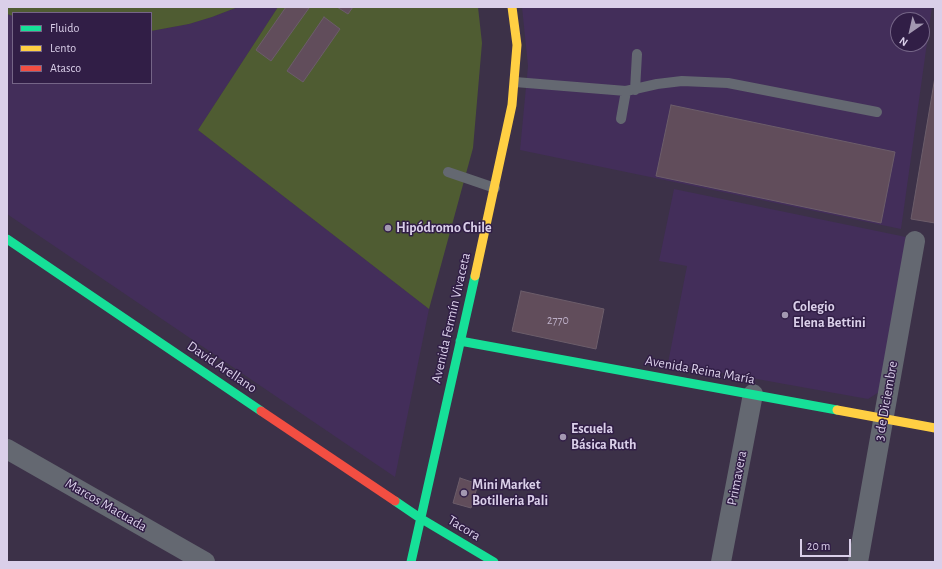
<!DOCTYPE html>
<meta charset="utf-8">
<style>
body{margin:0}
#map{position:relative;width:942px;height:569px;overflow:hidden;background:#3c3148;font-family:"Alegreya Sans",sans-serif}
canvas{display:block}
.frame{position:absolute;inset:0;border:8px solid #dacfe9;pointer-events:none}
.legend{position:absolute;left:12px;top:12px;width:140px;height:72px;box-sizing:border-box;background:#311e46;border:1px solid #756587;margin:0;padding:5px 7px;list-style:none;font-size:12px;color:#dacfe9}
.legend li{display:flex;align-items:center;gap:8px;height:20px}
.legend b{width:20px;border:1px solid #756587}
.north{position:absolute;left:890px;top:12px;width:40px;height:40px;box-sizing:border-box;background:#311e46;border:1px solid #756587;border-radius:50%;rotate:214deg;font-size:11px;font-weight:700;line-height:16px;text-align:center;color:#dacfe9}
.north::after{content:'';display:block;margin:auto;width:14px;height:18px;background:#a398b1;clip-path:polygon(50% 0,100% 100%,50% 72%,0 100%)}
.scale{position:absolute;left:800px;top:539px;width:51px;height:18px;box-sizing:border-box;border:2px solid #dacfe9;border-top:0;padding-left:5px;font-size:12px;line-height:14px;white-space:nowrap;color:#dacfe9;-webkit-text-stroke:3px #311e46;paint-order:stroke}
</style>
<div id="map">
<canvas width="942" height="569"></canvas>
<div class="frame"></div>
<ul class="legend">
<li><b style="height:5px;background:#16e098"></b>Fluido</li>
<li><b style="height:5px;background:#ffcf43"></b>Lento</li>
<li><b style="height:5px;background:#f24e42"></b>Atasco</li>
</ul>
<div class="north">N</div>
<div class="scale">20 m</div>
</div>
<script>
const ctx = document.querySelector('canvas').getContext('2d');
ctx.lineJoin = 'round';
function fill(path, color) { ctx.fillStyle = color; ctx.fill(path, 'evenodd'); }
const shape = rows => new Path2D(rows.map(r => 'M' + r).join(''));
function stroke(path, color, width, dash) { ctx.strokeStyle = color; ctx.lineWidth = width; ctx.lineCap = dash ? 'butt' : 'round'; ctx.setLineDash(dash || []); ctx.stroke(path); }
function drawText(font, color, halo, rows, align = 'center') {
  ctx.font = font + ' "Alegreya Sans",sans-serif'; ctx.lineWidth = 3; ctx.setLineDash([]); ctx.textBaseline = 'middle'; ctx.strokeStyle = halo; ctx.fillStyle = color; for (const [text, x, y, turn = 0] of rows) {
    ctx.save(); ctx.translate(x, y); ctx.rotate((+turn || 0) * Math.PI / 180); ctx.textAlign = isNaN(turn) ? turn : align; if (halo) ctx.strokeText(text, 0, 0); ctx.fillText(text, 0, 0); ctx.restore();
  }
}
const built = shape([
 [238,7,278,7,198,130,429,309,395,477,7,214,7,14,13,16,13,83,151,83,151,31,189,24,212,17],
 [522,7,932,7,901,229,520,150,528,66],
 [898,20,922,20,922,44,898,44],
 [674,189,906,237,879,392,868,399,668,363,687,266,659,261]
]);
const green = shape([
 [7,7,238,7,212,17,189,24,151,31,151,13,13,13,13,16,7,14],
 [278,7,478,7,482,43,473,148,429,309,198,130]
]);
const building = shape([
 [286,7,309,8,271,61,256,50,286,7],
 [337,7,353,7,348,14,337,7],
 [324,17,340,29,303,82,287,71,324,17],
 [935,77,935,223,911,219,935,77],
 [671,105,895,152,881,223,656,176,671,105],
 [521,291,604,309,596,349,512,331,521,291],
 [460,478,478,484,471,508,453,503,460,478]
]);
const lane = shape([
 [515,82,626,91,657,84,682,81,728,83,877,112],
 [635,90,637,54],
 [621,119,626,91],
 [448,172,495,188]
]);
const street = shape([
 [7,449,205,562],
 [721,562,753,394],
 [858,562,915,241]
]);
const fast = shape([
 [7,239,261,411],
 [460,341,837,410],
 [395,501,420,518,494,562],
 [411,562,475,276]
]);
const slow = shape([
 [475,276,512,105,517,45,512,7],
 [837,410,935,428]
]);
const jam = shape([
 [261,411,395,501]
]);
const markers = [
 [388,228,4,"#a398b1"],
 [785,315,4,"#a398b1"],
 [563,437,4,"#a398b1"],
 [464,493,4,"#a398b1"]
];
const numberNames = [
 ["2770",558,320]
];
const poiNames = [
 ["Hipódromo Chile",396,228],
 ["Colegio",793,307],
 ["Elena Bettini",793,323],
 ["Escuela",571,429],
 ["Básica Ruth",571,445],
 ["Mini Market",472,485],
 ["Botilleria Pali",472,501]
];
const streetNames = [
 ["Avenida Fermín Vivaceta",451,318,-77],
 ["David Arellano",222,367,34],
 ["Avenida Reina María",700,370,10],
 ["3 de Diciembre",886,401,-80],
 ["Primavera",737,478,-79],
 ["Marcos Macuada",106,505,30],
 ["Tacora",464,528,31]
];
fill(built, '#432e5a');
fill(green, '#4f5c32');
fill(building, '#614d5b');
stroke(building, '#6c5d6a', 1);
stroke(lane, '#646871', 10);
stroke(street, '#646871', 20);
stroke(fast, '#16e098', 9);
stroke(slow, '#ffcf43', 9);
stroke(jam, '#f24e42', 9);
for (const [x, y, r, color] of markers) { const dot = new Path2D(); dot.arc(x, y, r, 0, 2 * Math.PI); ctx.fillStyle = color; ctx.fill(dot); stroke(dot, '#311e46', 1.5); }
drawText('12px', '#bcaec6', null, numberNames);
drawText('bold 14px', '#dacfe9', '#311e46', poiNames, 'left');
drawText('14px', '#dacfe9', '#311e46', streetNames);
</script>
